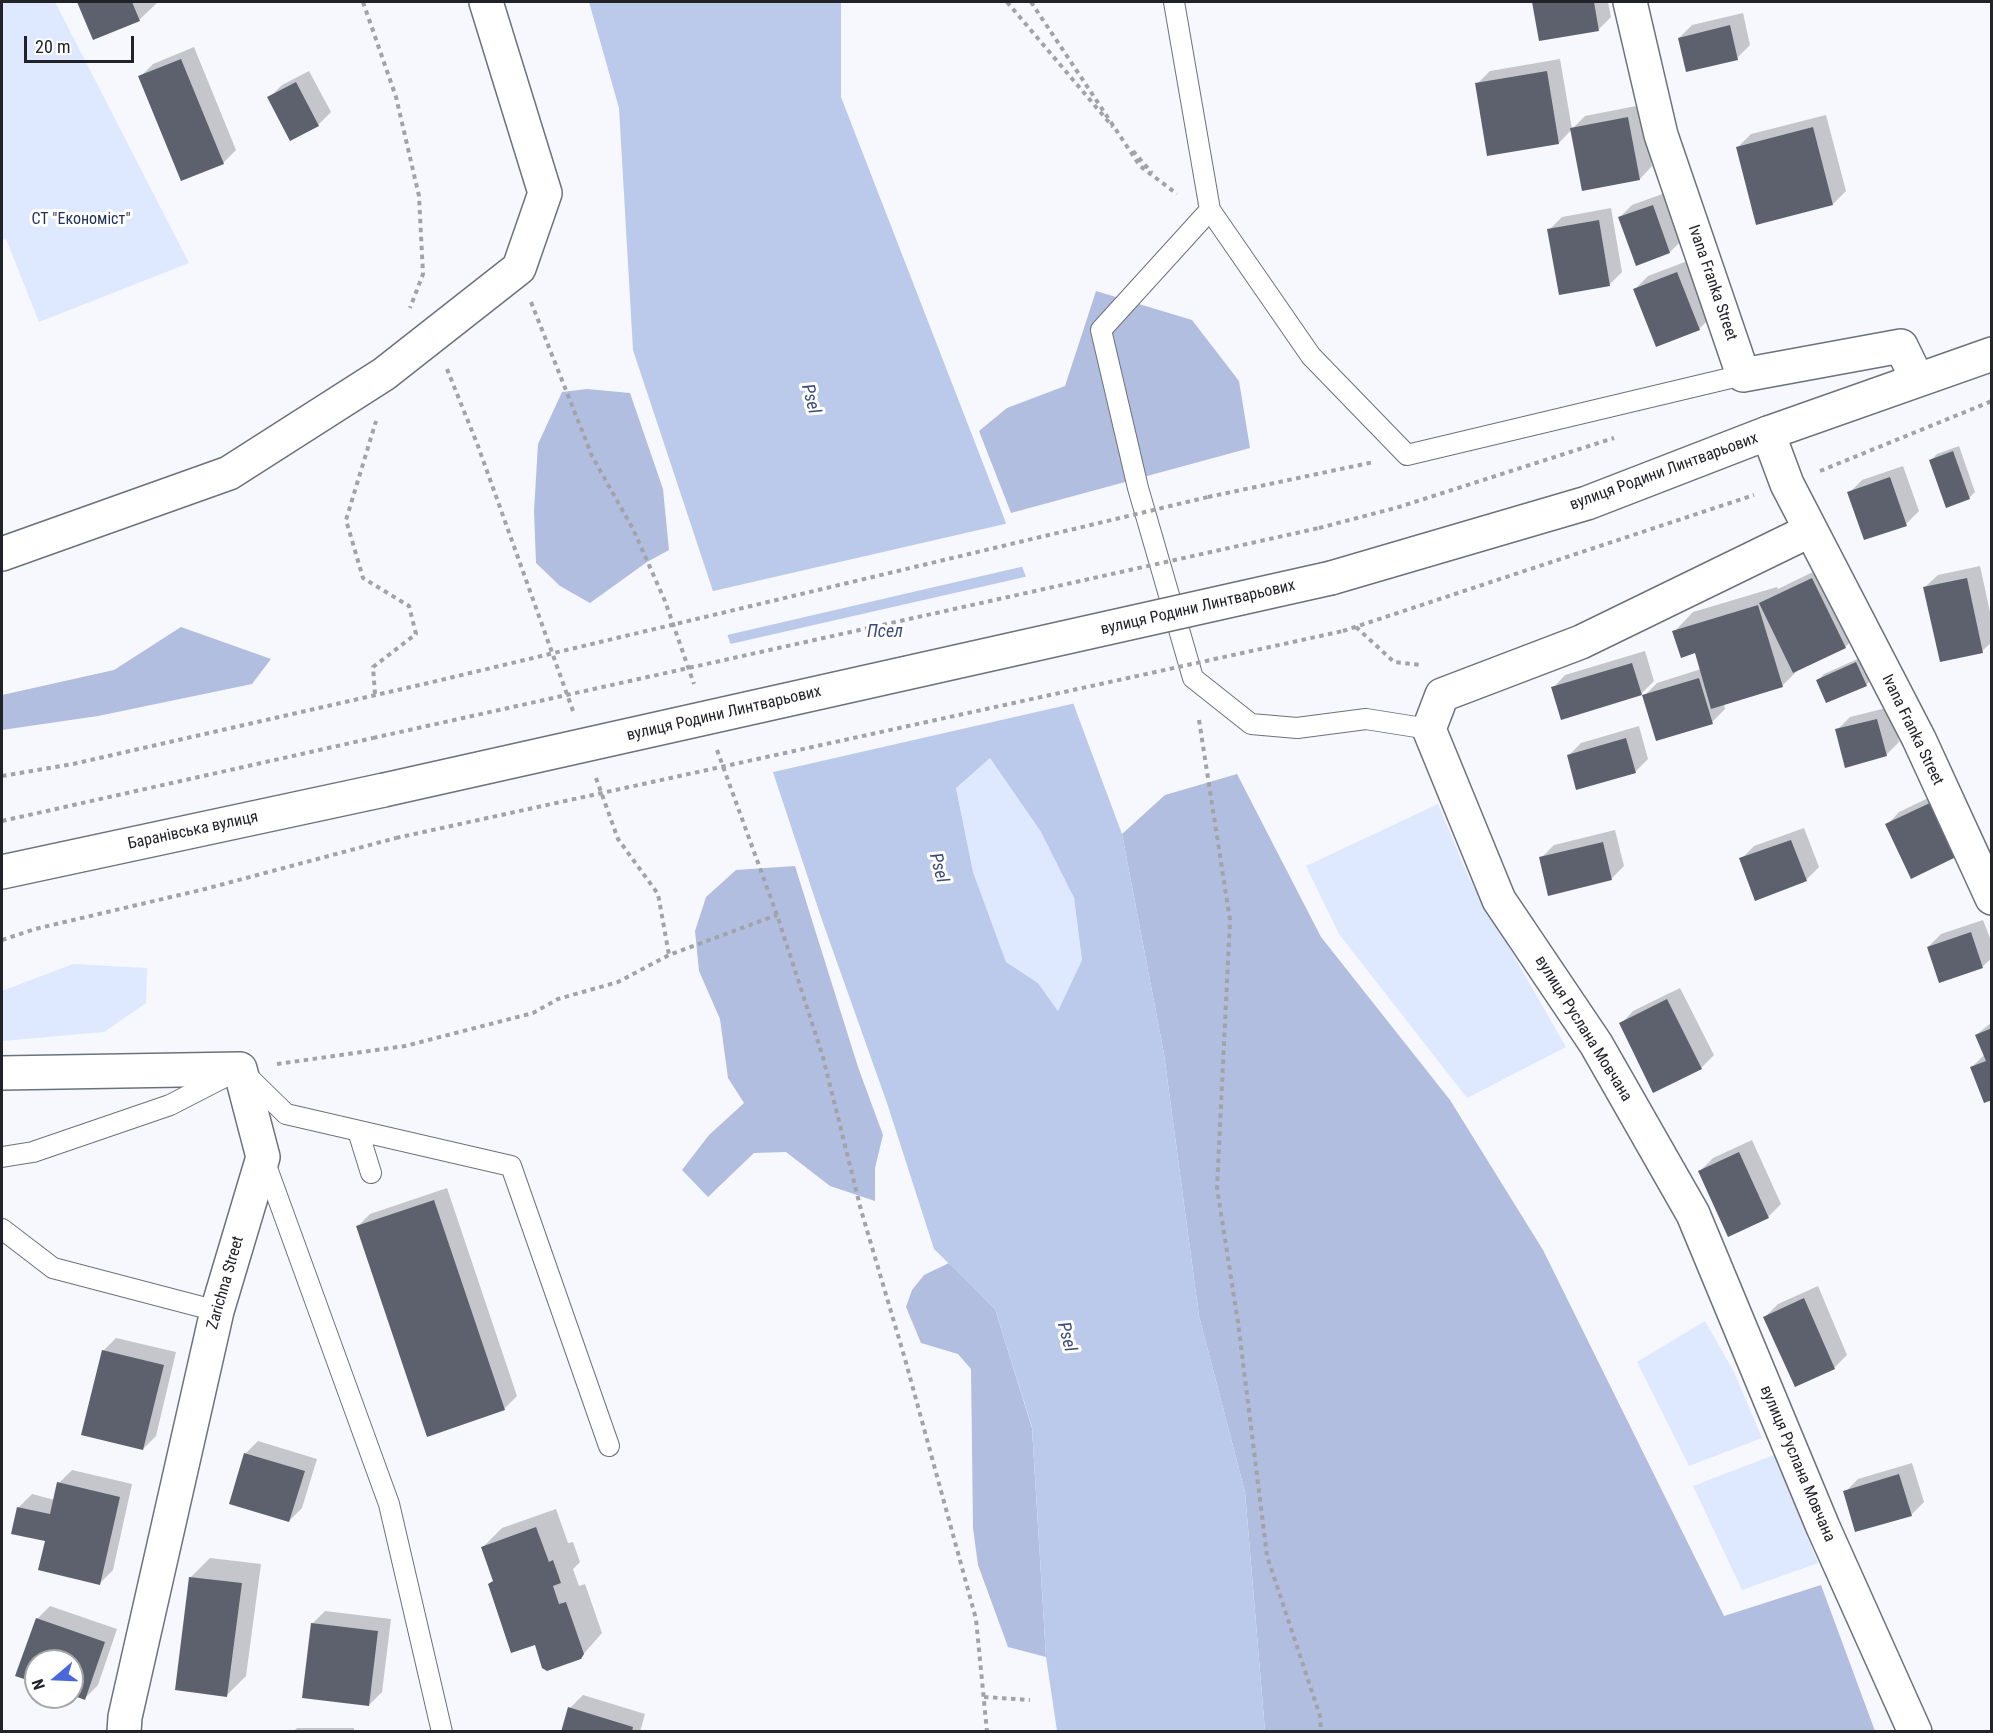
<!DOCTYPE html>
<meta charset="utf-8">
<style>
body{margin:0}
#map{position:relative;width:1993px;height:1733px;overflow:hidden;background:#f6f8fe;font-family:"Roboto Condensed",sans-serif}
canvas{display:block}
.frame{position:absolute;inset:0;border:3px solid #212328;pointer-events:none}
.north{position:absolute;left:24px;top:1649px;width:60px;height:60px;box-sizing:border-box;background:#fff;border:2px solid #a6a7a9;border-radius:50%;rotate:251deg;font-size:16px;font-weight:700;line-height:24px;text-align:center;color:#212328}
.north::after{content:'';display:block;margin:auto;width:21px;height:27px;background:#4868db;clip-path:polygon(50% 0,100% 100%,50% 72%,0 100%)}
.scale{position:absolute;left:24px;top:36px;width:110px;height:27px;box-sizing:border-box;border:3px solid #212328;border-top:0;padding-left:8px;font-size:18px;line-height:21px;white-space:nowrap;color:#212328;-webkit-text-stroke:4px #fff;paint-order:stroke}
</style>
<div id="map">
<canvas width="1993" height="1733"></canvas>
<div class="frame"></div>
<div class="north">N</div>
<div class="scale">20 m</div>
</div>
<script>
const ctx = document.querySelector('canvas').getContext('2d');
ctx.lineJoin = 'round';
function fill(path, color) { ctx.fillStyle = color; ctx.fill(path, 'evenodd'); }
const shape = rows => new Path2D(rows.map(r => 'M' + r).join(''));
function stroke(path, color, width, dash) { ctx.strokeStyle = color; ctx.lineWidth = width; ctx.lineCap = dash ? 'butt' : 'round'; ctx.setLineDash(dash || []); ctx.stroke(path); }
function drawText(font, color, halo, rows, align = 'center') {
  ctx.font = font + ' "Roboto Condensed",sans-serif'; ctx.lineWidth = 6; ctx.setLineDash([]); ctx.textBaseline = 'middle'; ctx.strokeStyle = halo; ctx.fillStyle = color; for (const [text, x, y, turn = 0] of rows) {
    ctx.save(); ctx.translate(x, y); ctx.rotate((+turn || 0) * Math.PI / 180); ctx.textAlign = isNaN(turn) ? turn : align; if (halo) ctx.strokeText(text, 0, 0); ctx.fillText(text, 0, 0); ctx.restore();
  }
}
const green = shape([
 [2,2,55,2,189,263,39,322,6,239,2,240],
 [990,758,1041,832,1074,898,1082,960,1058,1011,1038,983,1006,962,973,872,956,787],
 [1438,804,1469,878,1566,1047,1467,1098,1339,934,1306,866],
 [73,964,147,968,146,1003,104,1032,2,1041,2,991],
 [1705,1321,1734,1372,1762,1438,1689,1466,1637,1362],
 [1774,1455,1818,1563,1742,1590,1693,1486]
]);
const forest = shape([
 [1096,291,1192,320,1239,381,1250,448,1011,513,979,431,1007,408,1065,386],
 [587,389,630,393,663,489,669,550,647,562,590,603,560,586,536,563,534,511,538,444,562,392],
 [181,627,271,659,252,684,98,716,2,730,2,695,114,670],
 [1237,774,1321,937,1450,1100,1543,1250,1724,1616,1821,1585,1875,1731,1265,1731,1245,1492,1199,1316,1164,1054,1122,834,1165,795],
 [795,866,858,1067,883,1135,875,1168,875,1201,830,1186,786,1152,754,1153,708,1197,682,1170,709,1135,744,1103,728,1078,720,1019,699,971,695,931,706,897,736,870],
 [949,1263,995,1309,1032,1428,1046,1657,1008,1647,978,1565,973,1528,971,1369,958,1354,921,1343,906,1307,912,1290,924,1275]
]);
const water = shape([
 [589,2,841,2,841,97,998,502,1122,834,1164,1054,1199,1316,1245,1492,1265,1731,1057,1731,1046,1657,1032,1427,995,1309,934,1249,887,1103,822,920,633,350,619,108],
 [990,758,1041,832,1074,898,1082,960,1058,1011,1038,983,1006,962,973,872,956,788]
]);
const pier = shape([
 [1009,523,1025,566,723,636,709,592],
 [1029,576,1076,703,769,773,726,645]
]);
const shadow = shape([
 [79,2,158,2,139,20,93,38],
 [1534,2,1608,2,1611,17,1598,30,1540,39],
 [1743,13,1750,45,1737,58,1679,38,1692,25],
 [194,47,236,150,223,163,140,77,153,64],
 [1560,59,1572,129,1585,116,1641,105,1652,166,1640,179,1572,129,1559,143,1477,84,1490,71],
 [309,71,331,112,318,125,269,98,282,85],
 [1826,115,1846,191,1833,204,1738,147,1751,134],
 [1665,193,1683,239,1670,252,1636,264,1619,218,1632,205],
 [1611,208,1622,272,1609,285,1549,230,1562,217],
 [1690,260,1712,316,1699,329,1635,289,1648,276],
 [1959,446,1975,492,1969,498,1931,460,1937,454],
 [1903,466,1919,511,1906,524,1849,493,1862,480],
 [1825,566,1858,634,1845,647,1799,669,1782,686,1724,704,1725,709,1712,722,1644,696,1657,683,1701,669,1696,651,1674,632,1693,612,1777,587,1778,589],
 [1980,566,1992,621,1992,642,1982,651,1925,587,1938,575],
 [1645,651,1654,681,1641,694,1553,688,1565,675],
 [1862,657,1872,679,1866,685,1818,680,1824,674],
 [1890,707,1899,742,1886,755,1837,730,1850,717],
 [1639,726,1648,759,1635,772,1568,756,1581,743],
 [1945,790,1970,842,1887,825,1899,812],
 [1804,828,1819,867,1806,880,1741,859,1754,846],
 [1615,830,1624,866,1611,879,1541,858,1554,845],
 [1983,920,1992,943,1992,958,1982,967,1928,947,1941,934],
 [1680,988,1714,1055,1701,1068,1621,1024,1633,1011],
 [1992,1022,1992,1098,1971,1068,1984,1055,1976,1035],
 [1752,1140,1781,1204,1768,1217,1700,1171,1713,1158],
 [447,1188,517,1396,504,1409,357,1227,370,1214],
 [1818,1286,1847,1355,1834,1368,1765,1317,1778,1304],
 [116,1338,176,1352,156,1436,143,1449,103,1351],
 [258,1441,317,1459,302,1508,289,1521,245,1454],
 [1912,1463,1924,1502,1911,1515,1845,1492,1858,1479],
 [72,1470,132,1484,113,1570,100,1583,46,1540,19,1507,32,1494,55,1500,59,1483],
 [556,1509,568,1543,573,1542,580,1562,573,1569,579,1586,585,1584,602,1633,580,1658,536,1643,494,1580,483,1547,502,1528],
 [210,1558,261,1564,246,1676,227,1695,191,1577],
 [50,1606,117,1629,98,1685,85,1698,72,1694,72,1661,36,1661,36,1681,17,1675,37,1619],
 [325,1611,391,1619,382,1692,369,1705,312,1624],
 [583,1695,645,1714,640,1732,562,1732,570,1708],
 [297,1728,354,1728,354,1732,293,1732]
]);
const building = shape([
 [77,2,132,2,140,21,93,40],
 [1532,2,1594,2,1599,31,1539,41],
 [1730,25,1738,60,1686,72,1678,38],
 [181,59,224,164,181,181,138,76],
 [1547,71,1559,144,1487,156,1475,83],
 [296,82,319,126,290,141,267,97],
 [1628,117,1640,180,1582,191,1570,128],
 [1813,127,1833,205,1756,225,1736,147],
 [1653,205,1670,253,1636,266,1618,217],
 [1599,220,1610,286,1559,295,1547,229],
 [1677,272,1700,330,1656,347,1633,289],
 [1953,451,1970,499,1946,508,1929,460],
 [1890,477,1907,526,1864,540,1847,492],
 [1812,578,1846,648,1793,673,1759,603],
 [1967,578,1983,653,1940,662,1923,587],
 [1758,605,1783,687,1711,709,1695,653,1681,658,1672,631],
 [1856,662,1867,686,1826,703,1816,680],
 [1632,663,1642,695,1699,678,1713,724,1656,741,1642,695,1561,720,1551,687],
 [1877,719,1887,756,1845,768,1835,729],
 [1626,738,1636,773,1576,790,1567,755],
 [1932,802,1958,856,1911,879,1885,824],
 [1791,840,1807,881,1755,901,1739,858],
 [1603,842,1612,880,1548,896,1539,857],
 [1971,932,1983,968,1939,983,1927,947],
 [1667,999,1702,1069,1653,1093,1619,1023],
 [1992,1028,1992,1100,1984,1103,1970,1067,1986,1061,1975,1035],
 [1739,1152,1769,1218,1728,1237,1698,1171],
 [434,1200,505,1410,427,1437,356,1226],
 [1804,1298,1835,1369,1795,1387,1763,1317],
 [102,1350,164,1365,143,1450,81,1435],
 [244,1453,305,1471,289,1522,229,1504],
 [1899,1474,1912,1516,1855,1532,1843,1491],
 [57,1482,120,1497,100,1585,38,1570,45,1541,11,1534,17,1507,50,1514],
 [536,1527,549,1562,553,1560,561,1583,553,1586,559,1604,566,1602,584,1654,581,1659,547,1671,542,1668,535,1645,511,1653,488,1584,493,1581,481,1547],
 [189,1577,242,1583,227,1697,175,1690],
 [36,1618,105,1642,85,1700,72,1695,72,1661,36,1661,36,1683,15,1676],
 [311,1623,378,1631,369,1706,302,1698],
 [568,1707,633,1727,632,1732,561,1732]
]);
const path = shape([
 [363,2,396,97,419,196,423,274,410,308],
 [1007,2,1113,127],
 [1031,2,1140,166,1177,194],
 [1133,151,1152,173],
 [531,302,592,456,633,529,665,601,694,684],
 [447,369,478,446,573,711],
 [1820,471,1992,401],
 [1208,497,1374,462],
 [1319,528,1399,507,1614,438],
 [1356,627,1394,662,1421,665],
 [1343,631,1754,495],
 [375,694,373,667,416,634,409,606,363,578,346,520,376,421],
 [1199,720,1230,920,1217,1188,1238,1322,1267,1556,1320,1716,1321,1732],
 [717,750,777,915,823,1057,861,1210,905,1359,976,1619,987,1732],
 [2,776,73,764,424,684],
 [596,778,618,839,658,894,669,955],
 [2,821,373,738],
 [2,940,35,929,205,889,396,838],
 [277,1064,405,1046,533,1013,558,999,618,982,669,955,777,915],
 [984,1697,1030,1700]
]);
const lane = shape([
 [1174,2,1210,210,1311,356,1407,455,1743,375],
 [1210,210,1101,330,1138,488,1193,678,1251,724,1297,728,1366,719,1429,729],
 [358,1131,371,1173],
 [2,1157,33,1152,170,1105,240,1069,286,1114,511,1166,609,1446],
 [264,1160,389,1504,442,1732],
 [2,1229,53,1268,217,1311]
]);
const street = shape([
 [1630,2,1661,135,1743,375,1901,346,1917,379],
 [1768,433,1787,484,1919,739,1992,898],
 [1809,531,1581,642,1442,695,1429,729,1499,900,1596,1044,1693,1214,1823,1527,1915,1732],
 [2,554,229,473,384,374,519,268,545,193,486,2],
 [2,1073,240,1069,263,1157,217,1311,125,1717,124,1732]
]);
const secondary = shape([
 [1331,578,1587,503,1768,433,1992,354],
 [2,872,384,790]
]);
const pathBridge = shape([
 [424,684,1208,497],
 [373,738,1319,528],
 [396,838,1343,631]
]);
const secondaryBridge = shape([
 [384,790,1331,578]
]);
const parkNames = [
 ["СТ \"Економіст\"",81,220]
];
const streetNames = [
 ["Ivana Franka Street",1712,283,71],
 ["вулиця Родини Линтварьових",1664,472,-20],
 ["вулиця Родини Линтварьових",1198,608,-13],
 ["вулиця Родини Линтварьових",724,714,-13],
 ["Ivana Franka Street",1912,730,64],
 ["Баранівська вулиця",193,831,-12],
 ["вулиця Руслана Мовчана",1583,1029,58],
 ["Zarichna Street",226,1283,-74],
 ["вулиця Руслана Мовчана",1797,1464,67]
];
const waterNames = [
 ["Psel",810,399,75],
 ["Псел",885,632],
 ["Psel",938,868,75],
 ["Psel",1066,1337,75]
];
fill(green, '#dee8ff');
fill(forest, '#b1bedf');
fill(water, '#bbc9ea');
fill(pier, '#f6f8fe');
fill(shadow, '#0003');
fill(building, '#5c616d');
stroke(lane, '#6c717e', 22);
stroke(street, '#6c717e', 36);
stroke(secondary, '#6c717e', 36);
stroke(path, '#a1a3a8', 4, [4.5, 4.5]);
stroke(lane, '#fff', 20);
stroke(street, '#fff', 33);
stroke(secondary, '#fff', 33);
stroke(secondaryBridge, '#6c717e', 36, []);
stroke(pathBridge, '#a1a3a8', 4, [4.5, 4.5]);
stroke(secondaryBridge, '#fff', 33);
drawText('16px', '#23315d', '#fff', parkNames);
drawText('16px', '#212328', '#fff', streetNames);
drawText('italic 18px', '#3c4c7a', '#fff', waterNames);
</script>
